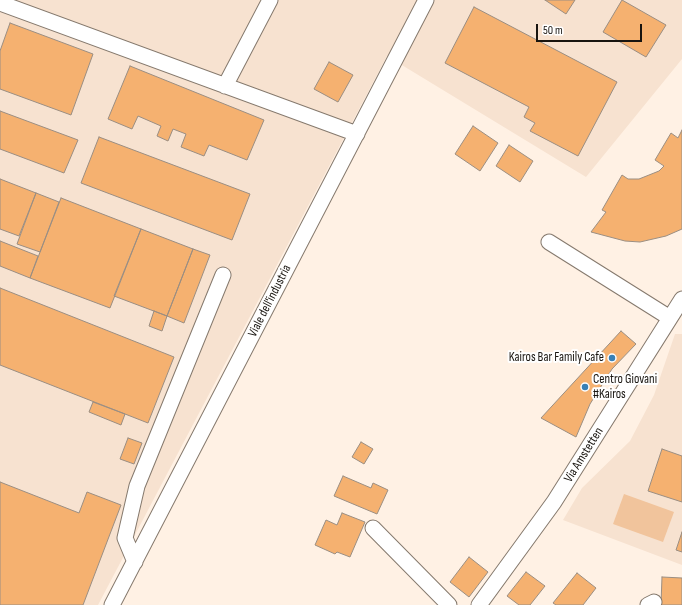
<!DOCTYPE html>
<style>
body{margin:0}
#map{position:relative;width:682px;height:605px;overflow:hidden;background:#fff1e4;font-family:"Sofia Sans Condensed",sans-serif}
canvas{display:block}
.scale{position:absolute;left:536px;top:24px;width:106px;height:18px;box-sizing:border-box;border:2px solid #18140f;border-top:0;padding-left:5px;font-size:12px;line-height:14px;white-space:nowrap;color:#18140f;-webkit-text-stroke:3px #fff;paint-order:stroke}
</style>
<div id="map">
<canvas width="682" height="605"></canvas>
<div class="scale">50 m</div>
</div>
<script>
const ctx = document.querySelector('canvas').getContext('2d');
ctx.lineJoin = 'round';
function fill(path, color) { ctx.fillStyle = color; ctx.fill(path, 'evenodd'); }
const shape = rows => new Path2D(rows.map(r => 'M' + r).join(''));
function stroke(path, color, width, dash) { ctx.strokeStyle = color; ctx.lineWidth = width; ctx.lineCap = dash ? 'butt' : 'round'; ctx.setLineDash(dash || []); ctx.stroke(path); }
function drawText(font, color, halo, rows, align = 'center') {
  ctx.font = font + ' "Sofia Sans Condensed",sans-serif'; ctx.lineWidth = 4; ctx.setLineDash([]); ctx.textBaseline = 'middle'; ctx.strokeStyle = halo; ctx.fillStyle = color; for (const [text, x, y, turn = 0] of rows) {
    ctx.save(); ctx.translate(x, y); ctx.rotate((+turn || 0) * Math.PI / 180); ctx.textAlign = isNaN(turn) ? turn : align; if (halo) ctx.strokeText(text, 0, 0); ctx.fillText(text, 0, 0); ctx.restore();
  }
}
const built = shape([
 [0,0,682,0,682,59,586,177,387,56,98,605,0,605],
 [675,334,682,334,682,565,563,520,582,488,630,441,654,395]
]);
const green = shape([
 [624,494,674,512,663,542,613,524]
]);
const building = shape([
 [545,0,575,0,566,14,545,0],
 [622,0,666,25,646,57,603,32,622,0],
 [474,7,617,82,578,156,530,131,535,123,524,117,529,107,445,63,474,7],
 [10,23,93,54,71,115,0,89,0,51,10,23],
 [329,62,353,75,338,102,314,89,329,62],
 [130,66,264,120,247,160,209,145,204,156,181,147,186,134,173,129,168,141,157,136,161,126,138,116,132,129,108,119,130,66],
 [0,111,78,140,64,173,0,149,0,111],
 [473,126,498,143,480,171,455,154,473,126],
 [682,130,682,229,666,236,640,242,625,241,591,232,606,212,602,210,622,175,628,179,639,179,659,171,664,166,655,160,671,133,678,138,682,130],
 [99,137,250,194,232,240,81,183,99,137],
 [509,145,533,161,520,182,496,166,509,145],
 [0,179,36,193,19,236,0,229,0,179],
 [36,193,59,202,40,252,17,244,36,193],
 [61,198,141,229,110,308,30,278,61,198],
 [141,229,193,249,167,316,114,296,141,229],
 [0,241,38,256,30,278,0,266,0,241],
 [193,249,210,255,184,323,167,316,193,249],
 [0,288,174,357,148,423,0,365,0,288],
 [154,311,167,316,162,331,149,326,154,311],
 [621,331,636,344,612,369,590,404,576,437,541,418,621,331],
 [93,402,125,414,121,425,89,412,93,402],
 [128,438,142,443,134,464,120,459,128,438],
 [361,442,373,449,364,464,352,457,361,442],
 [662,449,682,456,682,502,648,491,662,449],
 [343,476,371,488,373,483,388,490,377,514,334,496,343,476],
 [0,482,79,513,87,492,121,505,83,605,0,605,0,482],
 [342,513,365,522,350,557,337,552,335,554,315,545,326,520,337,525,342,513],
 [682,532,682,552,676,550,682,532],
 [469,557,488,572,469,597,450,582,469,557],
 [526,572,545,586,530,605,519,605,507,596,526,572],
 [577,573,596,588,583,605,556,605,553,603,577,573],
 [662,577,682,578,682,605,661,605,662,577]
]);
const minor = shape([
 [0,3,357,134],
 [225,86,270,0],
 [549,242,670,318],
 [373,528,449,605],
 [135,562,125,538,137,486,223,275],
 [112,605,426,0],
 [479,605,554,502,682,299],
 [648,605,654,602]
]);
const markers = [
 [612,358,4,"#3980b5"],
 [585,387,4,"#3980b5"]
];
const streetNames = [
 ["Viale dell'industria",270,301,-63],
 ["Via Amstetten",584,455,-58]
];
const poiNames = [
 ["Kairos Bar Family Cafe",604,358],
 ["Centro Giovani",593,380,"left"],
 ["#Kairos",593,395,"left"]
];
fill(built, '#f7e2d0');
fill(green, '#f1c49c');
fill(building, '#f5b170');
stroke(building, '#9b8e82', 1);
stroke(minor, '#85796d', 17);
stroke(minor, '#fff', 15);
for (const [x, y, r, color] of markers) { const dot = new Path2D(); dot.arc(x, y, r, 0, 2 * Math.PI); ctx.fillStyle = color; ctx.fill(dot); stroke(dot, '#fff', 1.5); }
drawText('13px', '#18140f', '#fff', streetNames);
drawText('13px', '#18140f', '#fff', poiNames, 'right');
</script>
